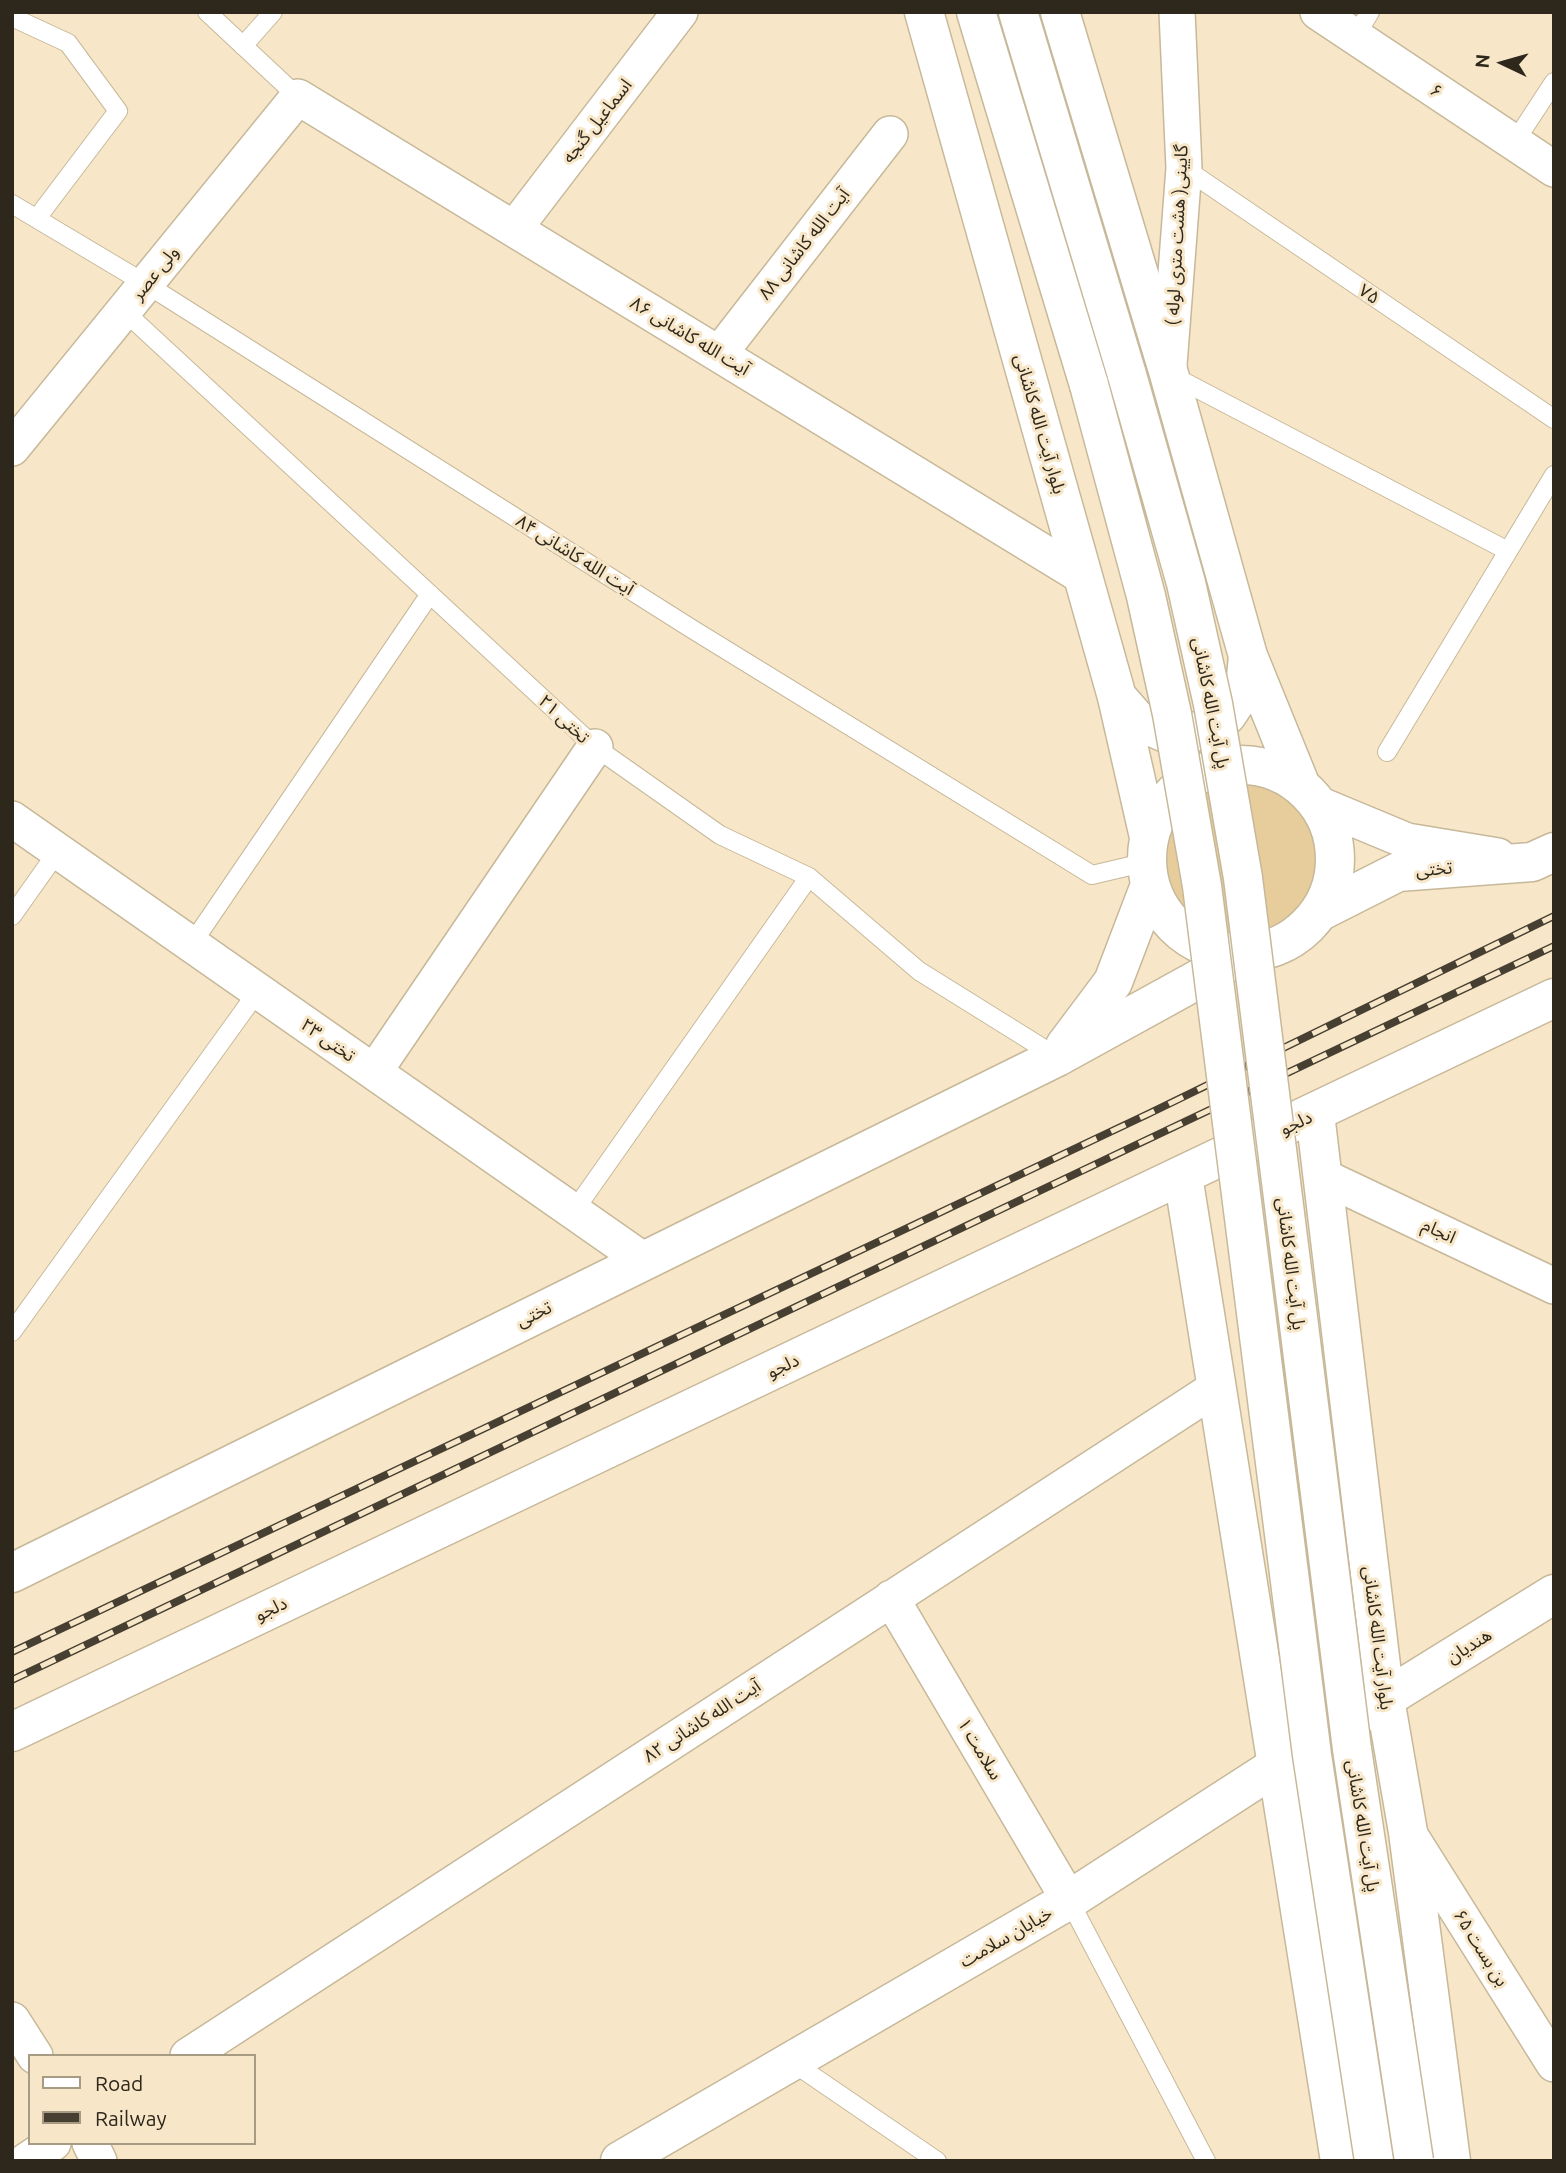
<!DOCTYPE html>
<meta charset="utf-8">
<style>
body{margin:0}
#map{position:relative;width:1566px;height:2173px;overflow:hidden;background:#f7e7c8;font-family:Ubuntu,sans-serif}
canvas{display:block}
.frame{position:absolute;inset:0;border:14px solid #2e281c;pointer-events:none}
.legend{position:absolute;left:28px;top:2054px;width:228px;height:91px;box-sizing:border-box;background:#f7e7c8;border:2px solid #a79b83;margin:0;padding:9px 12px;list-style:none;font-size:21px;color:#2e281c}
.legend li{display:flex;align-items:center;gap:14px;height:35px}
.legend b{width:35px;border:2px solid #a79b83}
.north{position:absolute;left:1468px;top:28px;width:70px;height:70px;-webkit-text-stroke:5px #f7e7c8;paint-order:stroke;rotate:275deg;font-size:19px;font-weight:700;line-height:28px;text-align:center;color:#2e281c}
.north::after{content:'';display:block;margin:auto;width:24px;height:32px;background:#2e281c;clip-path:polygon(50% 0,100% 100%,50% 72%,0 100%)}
</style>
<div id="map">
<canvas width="1566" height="2173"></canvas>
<div class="frame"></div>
<ul class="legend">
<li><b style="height:9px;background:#fff"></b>Road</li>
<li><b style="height:9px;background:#474032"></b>Railway</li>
</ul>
<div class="north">N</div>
</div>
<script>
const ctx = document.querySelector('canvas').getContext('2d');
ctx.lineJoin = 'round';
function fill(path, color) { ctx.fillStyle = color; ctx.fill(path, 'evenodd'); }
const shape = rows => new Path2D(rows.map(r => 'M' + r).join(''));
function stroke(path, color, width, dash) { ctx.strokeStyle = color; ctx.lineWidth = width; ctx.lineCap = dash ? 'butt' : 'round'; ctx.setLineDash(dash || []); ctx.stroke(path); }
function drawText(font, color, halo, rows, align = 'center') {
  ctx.font = font + ' Ubuntu,"Noto Sans Arabic",sans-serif'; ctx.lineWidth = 6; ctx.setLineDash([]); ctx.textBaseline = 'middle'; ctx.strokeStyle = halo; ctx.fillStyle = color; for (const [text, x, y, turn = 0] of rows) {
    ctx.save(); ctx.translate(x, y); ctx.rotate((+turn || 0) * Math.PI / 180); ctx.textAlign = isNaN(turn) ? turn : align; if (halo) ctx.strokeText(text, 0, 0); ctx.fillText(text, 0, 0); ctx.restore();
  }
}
const green = shape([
 '1164 858a76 76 0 1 1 152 0a76 76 0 1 1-152 0Z'
]);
const service = shape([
 [207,12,298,97],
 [12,17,68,43,118,111,37,218],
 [1355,37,1370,12],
 [243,46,273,12],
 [1514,143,1554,82],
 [1184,168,1554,419],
 [12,204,146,284,692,629,1092,875,1147,862],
 [124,311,595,747,720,835,809,877,919,971,1057,1057],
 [1173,376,1508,551],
 [1387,752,1554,475],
 [12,916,58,851],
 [191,945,430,594],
 [574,1211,809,877],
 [12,1332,258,991],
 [1069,1900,1206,2161],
 [792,2062,937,2161]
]);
const minor = shape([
 [1318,12,1554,169],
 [514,229,680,12],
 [719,354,890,134],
 [1169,365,1184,168,1177,12],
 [12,448,298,97,1082,576],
 [1318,804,1407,841,1498,856],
 [12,819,643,1260],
 [374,1072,595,747],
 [1324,1177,1554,1286],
 [891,1598,1069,1900],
 [1408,1832,1554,2064],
 [12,2020,35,2056],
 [188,2056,1216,1388],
 [90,2143,99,2161],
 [26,2161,53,2143]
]);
const tertiary = shape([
 [1321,911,1398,872,1532,862,1554,852],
 [1065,1046,1113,982,1150,885],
 [12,1573,1057,1057,1244,954],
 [12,1732,1554,998],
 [620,2161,1069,1900,1278,1765,1554,1594]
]);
const secondary = shape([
 [924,12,1117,697,1149,837],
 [976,12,1089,385],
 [1018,12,1127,375],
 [1060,12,1169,374,1248,656,1300,784],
 [1117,697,1138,721,1168,734,1200,731,1227,715,1245,688,1248,656],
 '1147 859a94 94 0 1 1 188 0a94 94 0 1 1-188 0Z',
 [1315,1114,1385,1699,1408,1832,1451,2161],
 [1183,1176,1340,2161]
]);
const rail = shape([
 [12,1652,1148,1114,1554,916],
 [12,1680,1554,946]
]);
const secondaryBridge = shape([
 [1127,375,1186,583,1213,704,1243,878,1352,1749,1414,2161],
 [1089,385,1146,596,1172,714,1202,886,1312,1755,1374,2161]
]);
const streetNames = [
 ["۶",1436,91,34],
 ["اسماعیل گنجه",597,121,-52],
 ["گایینی( هشت متری لوله )",1177,235,-87],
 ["آیت الله کاشانی ۸۸",804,244,-52],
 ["ولی عصر",155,273,-51],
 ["۷۵",1369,294,34],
 ["آیت الله کاشانی ۸۶",690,336,31],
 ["بلوار آیت الله کاشانی",1040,424,74],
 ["آیت الله کاشانی ۸۴",575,555,32],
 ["پل آیت الله کاشانی",1211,703,79],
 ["تختی ۲۱",564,719,43],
 ["تختی",1434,869,-5],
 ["تختی ۲۳",328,1040,35],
 ["دلجو",1296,1123,-25],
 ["انجام",1439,1231,25],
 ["پل آیت الله کاشانی",1291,1264,83],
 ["تختی",534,1314,-26],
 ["دلجو",783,1366,-25],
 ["دلجو",271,1609,-25],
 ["بلوار آیت الله کاشانی",1378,1638,83],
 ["هندیان",1469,1646,-32],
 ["آیت الله کاشانی ۸۲",702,1721,-33],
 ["سلامت ۱",980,1749,59],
 ["پل آیت الله کاشانی",1363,1826,81],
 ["خیابان سلامت",1006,1937,-30],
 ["بن بست ۶۵",1481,1948,58]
];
fill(green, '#e6cd9b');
stroke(service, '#c7b89a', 20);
stroke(minor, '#c7b89a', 38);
stroke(tertiary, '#c7b89a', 41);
stroke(secondary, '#c7b89a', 41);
stroke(service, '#fff', 18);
stroke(minor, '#fff', 35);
stroke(tertiary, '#fff', 38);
stroke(secondary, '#fff', 38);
stroke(rail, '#474032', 8);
stroke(rail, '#f7e7c8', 5, [16]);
stroke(secondaryBridge, '#c7b89a', 41, []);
stroke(secondaryBridge, '#fff', 38);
drawText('18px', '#2e281c', '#f7e7c8', streetNames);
</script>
